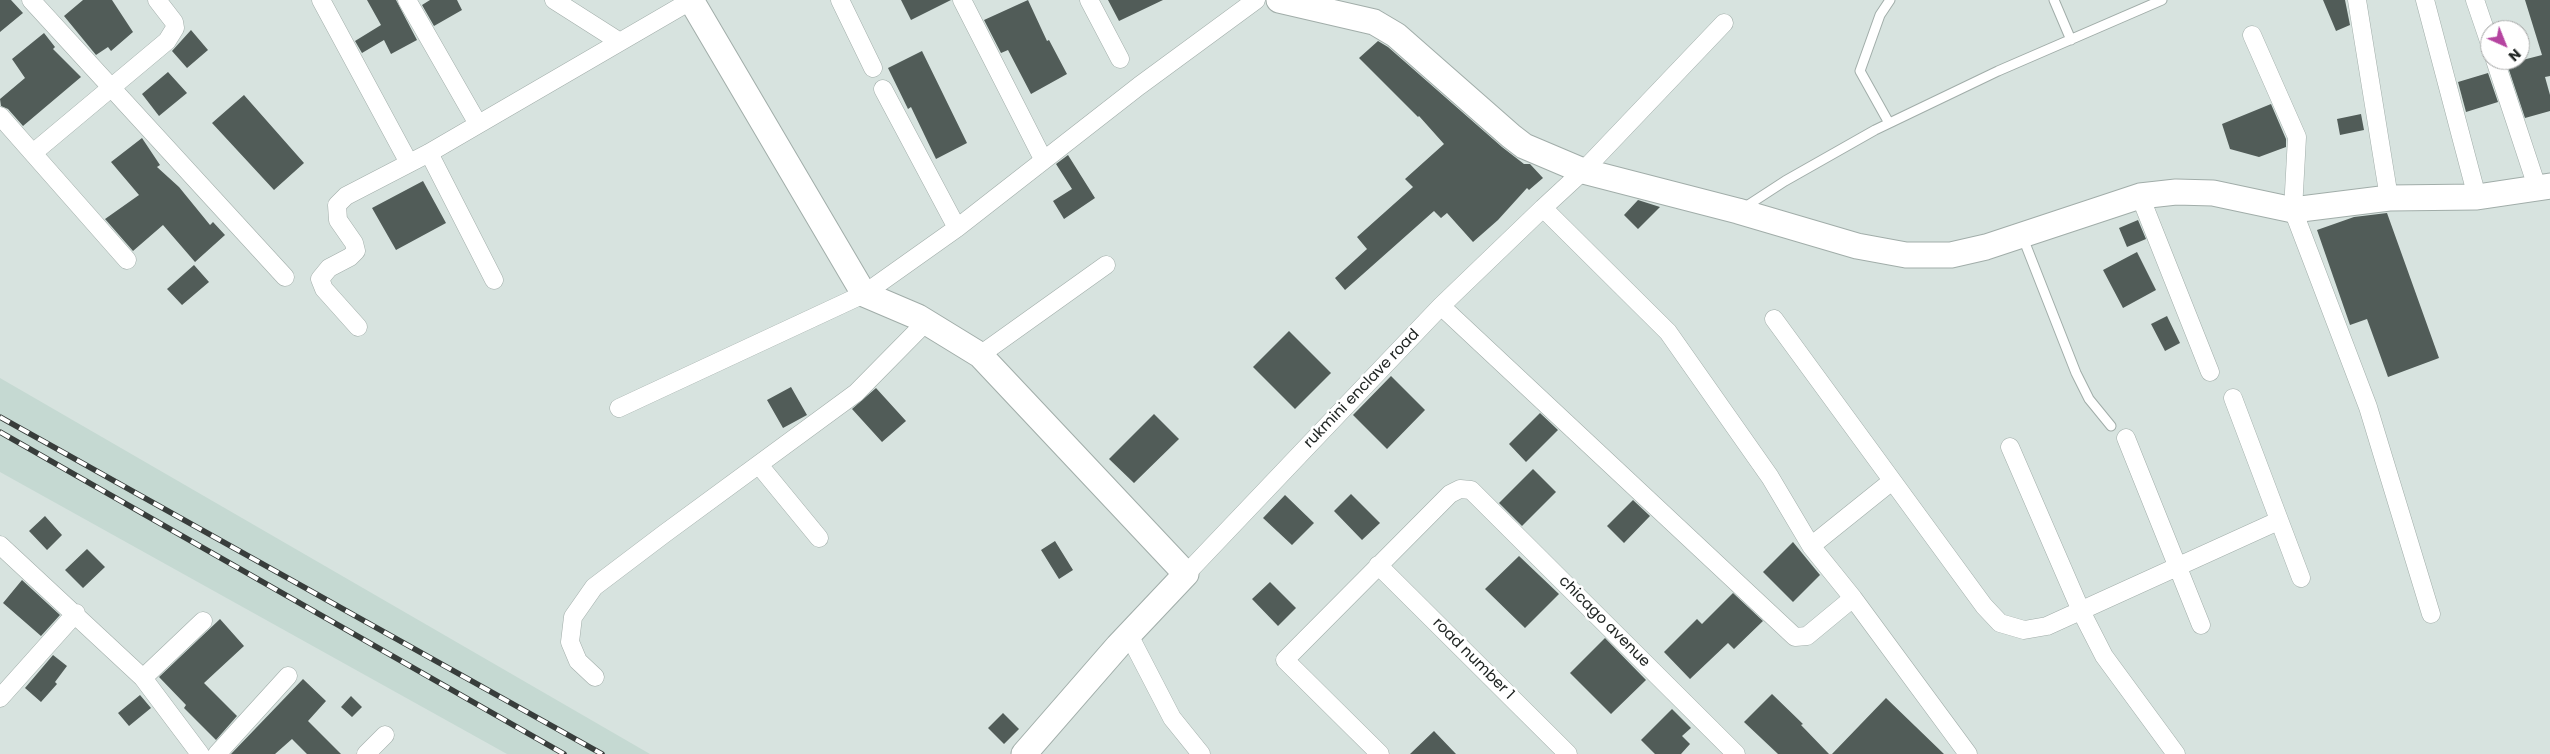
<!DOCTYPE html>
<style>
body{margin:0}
#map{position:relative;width:2550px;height:754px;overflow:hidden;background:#d7e3df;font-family:Poppins,sans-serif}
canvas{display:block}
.north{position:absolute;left:2480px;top:20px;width:50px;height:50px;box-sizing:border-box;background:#fff;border:1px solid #a6a8a7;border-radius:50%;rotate:136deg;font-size:14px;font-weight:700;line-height:20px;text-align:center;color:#202523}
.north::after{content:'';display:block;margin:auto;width:18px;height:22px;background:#b544a0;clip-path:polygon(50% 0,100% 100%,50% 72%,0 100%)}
</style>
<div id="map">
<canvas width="2550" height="754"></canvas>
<div class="north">N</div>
</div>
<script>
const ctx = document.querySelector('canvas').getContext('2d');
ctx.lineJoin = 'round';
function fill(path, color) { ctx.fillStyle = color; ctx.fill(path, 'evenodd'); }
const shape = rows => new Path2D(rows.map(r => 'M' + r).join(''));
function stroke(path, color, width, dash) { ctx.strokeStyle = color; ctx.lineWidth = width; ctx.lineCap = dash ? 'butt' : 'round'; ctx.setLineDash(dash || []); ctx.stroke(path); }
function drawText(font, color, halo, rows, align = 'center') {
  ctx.font = font + ' Poppins,sans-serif'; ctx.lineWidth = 5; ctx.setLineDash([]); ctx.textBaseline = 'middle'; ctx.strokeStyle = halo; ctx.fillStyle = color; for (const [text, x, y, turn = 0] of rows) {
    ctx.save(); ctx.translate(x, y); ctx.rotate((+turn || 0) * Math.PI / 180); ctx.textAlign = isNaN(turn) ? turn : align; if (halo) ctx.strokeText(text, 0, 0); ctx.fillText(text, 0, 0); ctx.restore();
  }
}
const built = shape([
 [0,378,650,754,507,754,0,472]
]);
const building = shape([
 [0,0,11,0,23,13,0,32],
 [83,0,112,0,133,32,111,51,108,47,96,55,64,16],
 [367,0,396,0,417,40,391,54,384,40,362,53,355,41,381,25],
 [430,0,457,0,462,10,434,26,422,5],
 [901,0,951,0,911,20],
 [1028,0,1047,41,1049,40,1067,74,1031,94,1008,50,1001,53,984,20],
 [1108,0,1163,0,1119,21],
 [2323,0,2345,0,2350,25,2336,31],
 [2525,0,2550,0,2550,76,2545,77,2550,95,2550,111,2525,118,2507,64,2542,55],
 [191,30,208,50,187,68,172,51],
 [44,33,55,47,53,49,81,77,23,126,8,109,1,106,0,99,25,78,12,59],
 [1378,41,1388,47,1502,147,1524,164,1530,164,1543,178,1529,190,1527,188,1498,220,1473,242,1447,213,1441,218,1434,211,1345,290,1335,278,1367,249,1357,237,1413,187,1405,179,1444,144,1419,116,1418,117,1359,58],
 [922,51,967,143,936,159,911,107,908,109,888,68],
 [168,72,187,93,159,116,142,94],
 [2488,73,2498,102,2466,112,2458,82],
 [244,95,304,163,274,190,212,123],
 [2271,104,2286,139,2286,147,2259,157,2230,149,2222,124],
 [2361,114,2364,130,2340,135,2337,119],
 [142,138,160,165,157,167,179,187,210,225,213,222,225,235,195,262,163,225,133,251,105,219,139,195,111,162],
 [1068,155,1095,198,1064,219,1053,201,1072,189,1056,164],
 [423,181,446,223,396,250,372,208],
 [1638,200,1660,207,1638,229,1624,215],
 [2387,213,2439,358,2388,377,2367,319,2350,325,2317,230,2354,217],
 [2138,220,2146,239,2127,247,2119,228],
 [2137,252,2156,290,2123,308,2103,270],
 [194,265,209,282,182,305,167,289],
 [2167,316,2180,343,2165,351,2151,324],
 [1289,331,1331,373,1295,409,1253,367],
 [1391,376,1425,410,1387,449,1353,415],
 [791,387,807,415,783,428,767,400],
 [876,388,906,421,882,442,852,409],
 [1540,413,1558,430,1526,462,1509,444],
 [1154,414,1179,439,1134,483,1109,459],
 [1533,469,1556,492,1522,526,1499,503],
 [1351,494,1380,523,1362,540,1334,511],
 [1285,495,1314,523,1292,545,1263,518],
 [1633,500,1650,516,1624,543,1607,526],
 [45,516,62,535,47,550,29,531],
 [1055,541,1073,570,1059,579,1041,550],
 [1793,542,1820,575,1793,602,1763,572],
 [87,549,105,567,83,588,65,570],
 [1519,556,1559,594,1525,628,1485,589],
 [22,580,60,615,41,636,3,603],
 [1270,582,1296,608,1278,626,1252,599],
 [1733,593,1763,621,1734,649,1728,643,1690,679,1664,652,1697,619,1702,624],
 [220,619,244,646,204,683,237,716,216,740,184,708,186,705,159,677],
 [1605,638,1646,680,1611,714,1570,673],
 [53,655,67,666,55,682,57,684,41,702,25,688],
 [303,679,326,701,308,721,341,754,307,754,292,739,275,754,231,754],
 [1772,694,1803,724,1801,725,1829,754,1778,754,1744,722],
 [140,695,151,708,129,726,118,713],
 [351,696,362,707,352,717,341,707],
 [1886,698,1944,754,1832,754],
 [1672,709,1691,728,1682,736,1690,744,1681,754,1655,754,1641,740],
 [1003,713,1019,729,1004,744,988,728],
 [1434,731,1456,754,1410,754]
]);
const lane = shape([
 [2054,0,2071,40],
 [1889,123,1860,71,1880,15,1890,0],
 [1742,209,1785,181,1875,130,1998,71,2162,0],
 [2023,238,2076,373,2089,399,2111,426]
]);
const street = shape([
 [31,0,285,277],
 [321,0,409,163],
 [407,0,478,124],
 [554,0,620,42],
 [840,0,873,68],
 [962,0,1043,159],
 [1089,0,1120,59],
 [2357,0,2389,198],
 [2425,0,2477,197],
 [2475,0,2490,44],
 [1724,23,1583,171,1543,208,1668,332,1770,477,1811,546,1853,598,1968,754],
 [2252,35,2297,137,2293,210,2368,407,2431,614],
 [2495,60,2537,187],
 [883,89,957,228],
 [0,116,127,260],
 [33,153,167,41,175,28,174,22,157,0],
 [429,153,494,280],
 [2140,196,2210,372],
 [1441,306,1795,637,1807,636,1853,598],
 [1774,319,1984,606,2000,623,2024,630,2047,626,2278,521],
 [358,327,324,289,320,279,329,268,350,257,356,251,354,243,338,220,337,205,346,196,429,153,692,0],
 [980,355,1106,265],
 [2233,398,2301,578],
 [619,408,864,294,957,228,1139,86,1256,0],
 [2126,438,2201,625],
 [2010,447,2081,611,2104,656,2176,754],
 [759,465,819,538],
 [0,545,143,678,200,754],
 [1811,546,1892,481],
 [1378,565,1568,754],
 [1186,574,1441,306,1543,208],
 [1129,635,1172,718,1201,754],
 [595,677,578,661,570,642,573,617,594,587,664,534,856,393,926,322],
 [143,678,203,621],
 [0,698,76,613],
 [217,754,288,676],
 [366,754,385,735],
 [1380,754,1285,660,1450,494,1460,489,1471,490,1736,754]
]);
const secondary = shape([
 [691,0,864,294,918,317,980,355,1186,574,1118,646,1024,754],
 [1279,0,1374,22,1396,35,1511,136,1524,146,1583,171,1738,211,1857,246,1906,255,1951,255,1986,247,2140,196,2176,192,2213,193,2293,210,2389,198,2477,197,2550,186]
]);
const rail = shape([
 [0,417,602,754],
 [0,432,564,754]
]);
const streetNames = [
 ["rukmini enclave road",1362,389,-46],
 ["chicago avenue",1604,622,45],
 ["road number 1",1473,659,45]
];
fill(built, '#c5d9d2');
fill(building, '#515c58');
stroke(lane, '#a1ada9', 11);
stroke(street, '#a1ada9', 19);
stroke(secondary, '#a1ada9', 27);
stroke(lane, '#fff', 9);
stroke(street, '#fff', 18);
stroke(secondary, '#fff', 25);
stroke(rail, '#383d3b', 5.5);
stroke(rail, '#fff', 4, [11]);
drawText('15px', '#202523', '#fff', streetNames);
</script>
